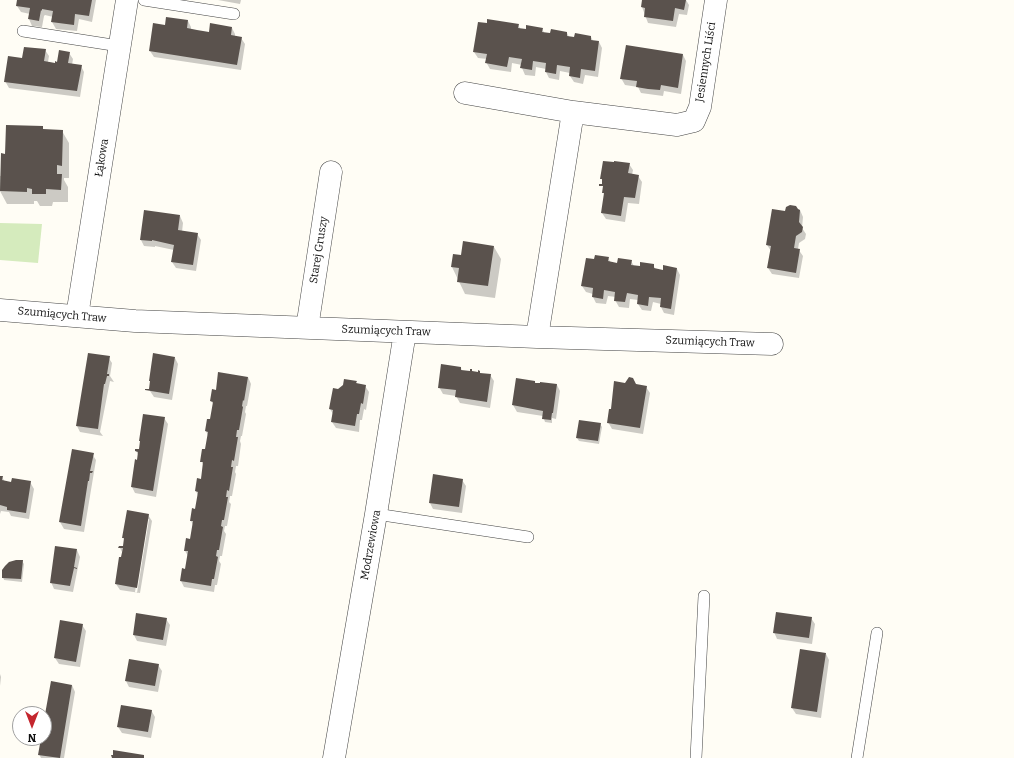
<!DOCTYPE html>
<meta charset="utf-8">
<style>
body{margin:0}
#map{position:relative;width:1014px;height:758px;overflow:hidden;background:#fffdf5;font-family:Bitter,serif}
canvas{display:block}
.north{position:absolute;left:12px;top:706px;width:40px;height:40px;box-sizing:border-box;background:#fff;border:1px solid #a0a0a0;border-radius:50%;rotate:180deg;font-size:11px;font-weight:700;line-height:16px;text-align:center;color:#111}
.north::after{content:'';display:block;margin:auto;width:14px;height:18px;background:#c4262e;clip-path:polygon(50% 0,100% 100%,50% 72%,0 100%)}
</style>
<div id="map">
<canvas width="1014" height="758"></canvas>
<div class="north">N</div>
</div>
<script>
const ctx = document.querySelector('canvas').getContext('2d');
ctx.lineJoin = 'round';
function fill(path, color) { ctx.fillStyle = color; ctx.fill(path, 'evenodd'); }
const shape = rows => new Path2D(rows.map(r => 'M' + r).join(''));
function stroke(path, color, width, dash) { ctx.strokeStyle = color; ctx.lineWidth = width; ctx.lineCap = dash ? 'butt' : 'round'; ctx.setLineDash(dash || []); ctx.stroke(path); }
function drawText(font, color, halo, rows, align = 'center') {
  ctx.font = font + ' Bitter,serif'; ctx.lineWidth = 4; ctx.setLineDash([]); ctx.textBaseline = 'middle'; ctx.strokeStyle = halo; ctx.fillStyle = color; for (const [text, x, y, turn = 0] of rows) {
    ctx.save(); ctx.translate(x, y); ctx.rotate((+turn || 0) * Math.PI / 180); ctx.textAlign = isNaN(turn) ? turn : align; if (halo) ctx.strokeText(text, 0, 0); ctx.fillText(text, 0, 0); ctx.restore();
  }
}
const green = shape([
 [0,223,42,224,38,263,0,260]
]);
const shadow = shape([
 [18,0,96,0,92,22,79,19,77,31,56,29,52,22,53,17,45,15,44,16,42,27,32,26,29,19,30,14,21,12,17,6],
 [218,0,241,0,240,4],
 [643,0,686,0,689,5,687,15,679,14,676,27,648,23,642,7],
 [188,21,191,27,191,30,210,33,232,28,235,34,235,37,241,38,245,44,241,70,154,57,150,51],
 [518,25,521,30,542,29,545,34,567,33,569,37,591,37,593,41,599,42,602,48,598,77,585,75,583,84,574,82,570,76,570,73,560,71,559,80,549,78,546,72,546,69,536,67,535,76,525,75,522,68,522,65,512,63,511,72,490,69,486,62,487,59,478,58,474,52],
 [45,50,49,56,48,62,56,64,69,53,73,59,72,65,81,66,84,72,80,97,9,88,5,81,22,59],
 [683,55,686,61,681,94,664,91,663,96,641,93,638,87,625,85,621,78],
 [42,127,44,130,62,131,69,143,69,178,64,178,64,180,68,187,68,202,53,202,52,206,40,206,37,201,34,201,34,204,7,204,0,191,0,176,1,176,6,155],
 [615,164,629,164,633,170,632,175,638,176,642,182,639,204,628,203,625,222,606,219,602,213,605,196,603,192,603,182,601,178],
 [798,210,800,210,803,217,802,228,806,234,805,239,799,243,798,249,803,256,799,278,772,274,768,268,771,251,767,245,786,212],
 [180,216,183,223,182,232,197,234,201,240,196,271,176,268,172,262,174,250,155,246,155,247,144,246,141,240],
 [494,247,501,259,495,298,465,294,452,267,462,256],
 [608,258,611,263,618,264,631,261,634,266,641,267,653,265,656,270,664,271,677,269,680,275,674,315,664,313,661,307,661,304,653,302,651,311,642,310,638,304,638,300,630,299,629,308,619,307,615,300,616,297,608,296,606,304,596,303,593,297,593,294,586,292,582,286,595,261],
 [108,357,112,363,110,376,114,382,110,381,100,432,103,436,80,432,77,426],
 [175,358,178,364,172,400,154,397,150,391,151,383,150,381],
 [461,368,462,371,490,375,494,381,490,408,460,403,456,396,443,394,439,387],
 [248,377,251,384,247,406,246,406,245,412,246,414,242,436,241,436,240,441,241,444,238,466,236,466,235,472,236,474,232,496,230,496,229,502,231,504,227,526,225,526,224,531,226,534,222,556,220,556,219,561,221,564,217,585,215,585,214,592,184,587,181,581,186,570,188,556,185,551,191,540,193,525,191,521,196,510,198,496,196,491,201,480,204,466,201,461,206,450,208,436,206,431,211,420,214,405,211,401,217,391],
 [517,380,535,382,536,384,557,385,560,391,556,419,552,418,552,423,545,422,543,416,517,412,513,405],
 [356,382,357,384,365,386,369,392,366,410,364,409,362,420,360,420,359,432,336,428,332,422,333,414,330,409,339,390],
 [636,385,646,387,650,393,643,434,612,429,608,422],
 [164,418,168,424,156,497,135,493,132,487,139,456,136,451,140,451,141,443,140,441],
 [600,424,602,427,599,444,579,441,577,438],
 [73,450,92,454,96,460,84,532,64,529,60,522],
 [0,477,2,477,5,482,30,482,34,489,29,519,11,516,9,512,1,511,0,514],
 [462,480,466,486,462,513,433,509,430,503],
 [148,515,152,521,140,593,120,590,116,584,123,554,120,548,123,547,125,540,123,538],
 [147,519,149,519,137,593,135,592],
 [77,550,80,557,73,592,54,589,51,582],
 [22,561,24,564,22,582,4,580,3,577],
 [811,618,815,624,812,644,777,639,774,632],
 [166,619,170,625,166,646,137,641,134,635],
 [82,625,86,631,80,667,59,664,55,658],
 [826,654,829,660,821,718,796,714,792,708],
 [158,665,162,671,158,692,129,687,126,681],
 [0,674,1,677,0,686],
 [72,685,75,692,64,758,41,758,39,754,42,738,44,738,44,726],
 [151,710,155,717,151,738,122,733,118,727]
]);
const building = shape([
 [17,0,92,0,89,16,75,14,74,25,51,22,53,11,42,9,42,11,41,10,39,21,28,19,30,8,16,6],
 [642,0,686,0,684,10,675,8,673,21,644,17,645,8,641,7],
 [166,17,188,20,187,28,197,30,209,32,210,23,232,27,231,35,242,37,237,65,149,51,153,23,165,25],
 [487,19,519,24,518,28,526,29,526,25,543,28,542,32,550,33,551,29,567,32,567,36,574,37,575,33,591,36,591,40,599,41,595,71,581,69,580,78,569,76,570,67,557,65,556,74,545,72,546,63,533,61,532,70,520,68,522,59,509,57,507,67,485,63,487,54,473,52,478,22,487,23],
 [626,45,683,54,678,88,661,85,660,90,648,89,636,87,637,81,620,79],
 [24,47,46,49,44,61,55,63,55,61,57,62,59,50,70,52,68,63,82,65,77,91,4,82,8,56,22,58],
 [6,125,43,126,43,129,63,130,62,166,57,165,57,174,62,174,61,190,46,189,46,194,32,194,32,189,27,188,27,192,0,191,1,153,5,154],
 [603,161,614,162,614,161,630,163,628,173,639,175,635,198,624,197,621,216,601,213,604,193,602,193,603,186,599,186,599,184,602,184,602,179,600,179],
 [790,205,796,206,798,209,800,210,799,222,803,227,802,232,796,236,794,248,800,249,796,273,767,268,771,246,766,245,772,209,785,211,786,207],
 [144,210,180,215,178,230,198,233,193,265,171,262,174,245,152,240,152,241,140,240],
 [463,241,494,246,488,286,457,282,459,268,451,267,453,254,461,255],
 [595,255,609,257,608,261,617,263,618,258,632,260,631,265,640,266,640,262,654,264,654,268,663,270,663,265,677,268,671,309,660,307,661,298,649,297,648,306,637,304,638,295,627,293,625,302,614,301,615,292,604,290,603,299,592,297,593,288,581,286,586,258,594,259],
 [88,353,110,356,107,374,109,374,109,376,107,376,105,384,104,384,98,429,76,426],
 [153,353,175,357,169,394,145,390,145,389,149,389,150,381,149,381],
 [441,364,461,367,461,370,470,371,470,369,472,369,472,371,478,372,478,370,480,371,480,373,491,374,487,402,455,397,456,390,438,388],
 [218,372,248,377,244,401,243,400,242,406,243,407,239,430,237,430,236,437,238,437,234,461,232,460,231,467,233,467,229,491,227,490,226,497,228,497,224,520,222,520,221,526,223,527,219,550,217,550,216,556,218,557,214,579,212,579,211,586,180,581,182,568,185,569,188,551,184,551,186,538,190,539,193,521,190,521,192,508,195,509,198,492,195,491,197,478,201,479,203,462,200,462,202,449,205,449,208,432,205,431,207,419,210,419,213,402,210,401,212,389,216,390],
 [629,377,633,378,636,384,647,386,640,428,607,423,609,409,611,409,614,381,625,383],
 [516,378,535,381,535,383,540,383,540,382,557,384,553,413,552,413,551,420,542,419,543,411,512,405],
 [344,379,357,381,356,383,366,385,363,404,361,403,359,414,357,414,355,426,331,422,333,410,329,409,333,388,338,389,343,385],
 [143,414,165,417,153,491,131,487,135,459,137,460,138,452,135,451,135,449,139,449,140,441,139,441],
 [579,420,601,423,598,441,576,438],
 [72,449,94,453,90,471,93,471,92,473,90,473,89,481,88,481,81,526,59,522],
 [433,474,463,479,459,507,429,503],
 [0,476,3,476,2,480,11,482,12,478,31,481,26,513,7,510,7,507,0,505],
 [127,510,149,514,137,588,115,584,119,557,121,557,123,548,118,548,119,546,123,546,124,538,122,538],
 [55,546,77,549,74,567,77,568,77,569,74,568,70,586,50,583],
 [16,560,23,560,21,579,2,578,2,570,5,566,9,562],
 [776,612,812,617,809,638,773,633],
 [136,613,167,618,163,640,133,635],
 [60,620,83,624,76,662,54,658],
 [800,649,826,653,817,712,791,708],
 [129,659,159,664,155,686,125,681],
 [51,681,72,685,60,758,38,755,41,738,44,738,44,720],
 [121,705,152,710,148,732,117,727],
 [113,750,144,755,144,758,112,758,111,755,113,755]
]);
const service = shape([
 [144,0,234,14],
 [23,31,119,46],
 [376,514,528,537],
 [696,758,704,596],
 [857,758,877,633]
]);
const minor = shape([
 [465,93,573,112,677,125,694,121,700,107,716,0],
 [0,310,135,321,537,337,772,344],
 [77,316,127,0],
 [307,328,331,172],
 [537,337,573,112],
 [334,758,376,514,405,332]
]);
const streetNames = [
 ["Jesiennych Liści",706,62,-81],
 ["Łąkowa",102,158,-81],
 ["Starej Gruszy",319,250,-81],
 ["Szumiących Traw",62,315,5],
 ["Szumiących Traw",386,331,2],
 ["Szumiących Traw",710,342,2],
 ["Modrzewiowa",371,545,-80]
];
fill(green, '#d5ebbd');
fill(shadow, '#0003');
fill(building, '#5a524d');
stroke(service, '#444', 12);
stroke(minor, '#444', 23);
stroke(service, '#fff', 11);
stroke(minor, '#fff', 22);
drawText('11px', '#111', '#fff', streetNames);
</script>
